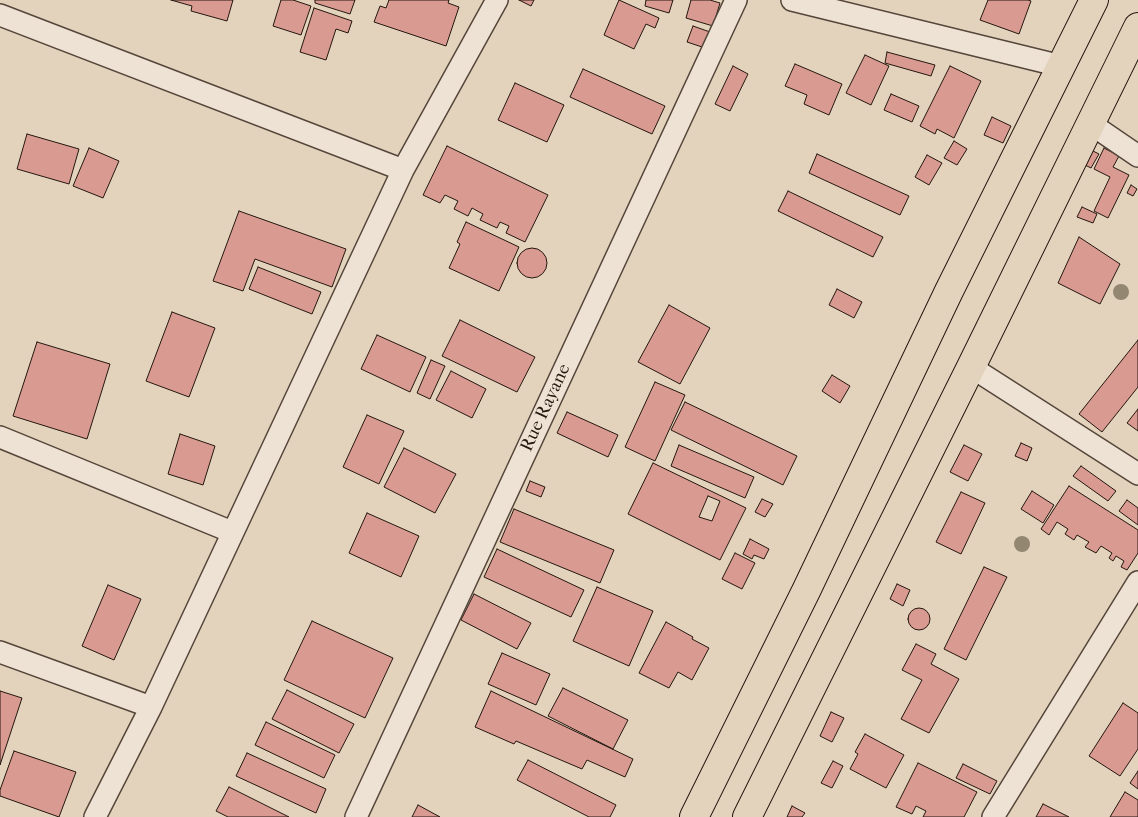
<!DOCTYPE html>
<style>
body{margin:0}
canvas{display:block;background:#e4d3bc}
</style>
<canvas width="1138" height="817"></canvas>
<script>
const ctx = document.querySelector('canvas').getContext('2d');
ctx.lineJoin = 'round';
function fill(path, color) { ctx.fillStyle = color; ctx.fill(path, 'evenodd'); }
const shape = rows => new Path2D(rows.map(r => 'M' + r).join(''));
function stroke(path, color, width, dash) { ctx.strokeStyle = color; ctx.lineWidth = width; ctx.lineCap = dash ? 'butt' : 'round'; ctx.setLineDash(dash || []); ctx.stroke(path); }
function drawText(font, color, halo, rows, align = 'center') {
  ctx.font = font + ' "IM FELL French Canon",serif'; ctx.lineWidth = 4; ctx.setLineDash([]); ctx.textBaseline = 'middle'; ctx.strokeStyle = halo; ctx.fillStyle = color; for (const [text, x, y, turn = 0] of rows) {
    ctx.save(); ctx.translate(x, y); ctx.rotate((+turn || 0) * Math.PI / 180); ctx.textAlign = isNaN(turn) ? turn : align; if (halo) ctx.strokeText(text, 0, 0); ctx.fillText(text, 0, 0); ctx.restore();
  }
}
const building = shape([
 [171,0,233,0,227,21,191,11,192,6,171,0],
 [281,0,293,0,311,6,301,35,273,26,281,0],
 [315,0,355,0,350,14,315,3,315,0],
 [389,0,449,0,448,3,459,7,446,46,374,22,380,6,386,8,389,0],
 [519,0,534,0,531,6,519,0],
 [619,0,659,18,655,28,646,24,634,49,604,35,619,0],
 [646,0,673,0,669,13,645,6,646,0],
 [691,0,710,0,720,3,713,26,686,18,691,0],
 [988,0,1028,0,1031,1,1019,34,980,20,988,0],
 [314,8,352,21,348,33,336,29,326,60,300,52,314,8],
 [693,26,710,32,705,48,687,42,693,26],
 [887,52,935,65,931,76,885,63,887,52],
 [865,55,889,66,871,105,846,93,865,55],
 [795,64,842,84,829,115,804,104,807,95,785,86,795,64],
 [733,66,748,74,730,111,715,104,733,66],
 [950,66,981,81,954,138,937,129,935,134,920,126,950,66],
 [583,69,665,106,652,134,570,97,583,69],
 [515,83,564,105,547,142,498,120,515,83],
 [891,94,919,106,912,122,884,110,891,94],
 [992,117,1011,126,1003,143,984,135,992,117],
 [27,134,79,149,69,184,17,169,27,134],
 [954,141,967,149,957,165,944,158,954,141],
 [447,146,548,195,525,242,506,233,509,226,500,222,497,228,480,220,483,214,472,208,468,216,454,209,458,201,445,195,440,203,423,195,447,146],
 [89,148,119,161,103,198,73,186,89,148],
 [1104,148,1119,156,1113,167,1129,175,1108,218,1094,211,1110,177,1094,169,1104,148],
 [1091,150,1099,154,1091,168,1083,164,1091,150],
 [817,154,909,196,900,215,809,173,817,154],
 [927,155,942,163,929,185,915,177,927,155],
 [1131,185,1137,189,1133,196,1127,193,1131,185],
 [788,191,883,237,873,257,778,211,788,191],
 [1082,207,1097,214,1093,223,1077,217,1082,207],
 [239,211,346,249,332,287,255,259,243,291,213,281,239,211],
 [466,222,519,247,499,291,449,268,460,244,457,242,466,222],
 [1079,237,1120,264,1100,304,1058,283,1079,237],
 '517 263a15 15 0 1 1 30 0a15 15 0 1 1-30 0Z',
 [258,267,321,292,312,314,249,289,258,267],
 [837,289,862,302,854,318,829,305,837,289],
 [669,305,710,328,680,384,638,362,669,305],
 [172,312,215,328,189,397,146,381,172,312],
 [460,320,535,357,517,392,442,356,460,320],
 [377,335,426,357,410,392,361,369,377,335],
 [1138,340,1138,387,1102,432,1079,414,1138,340],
 [37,342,110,364,87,439,13,416,37,342],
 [431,360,445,366,430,399,417,393,431,360],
 [451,371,486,389,472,418,436,400,451,371],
 [832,375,850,386,840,403,822,391,832,375],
 [655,382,685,395,655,461,625,447,655,382],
 [685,402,797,456,783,485,671,430,685,402],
 [1138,409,1138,431,1127,423,1138,409],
 [567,412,618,435,608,457,557,433,567,412],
 [367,415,404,431,379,484,343,467,367,415],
 [180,434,215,446,203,485,168,474,180,434],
 [1021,443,1032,448,1027,461,1015,456,1021,443],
 [679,445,754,477,745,498,671,466,679,445],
 [964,445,982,454,968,481,950,472,964,445],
 [404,448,456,474,435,513,384,487,404,448],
 [653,463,746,508,720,560,628,514,653,463],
 [1081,466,1116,491,1108,501,1073,476,1081,466],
 [530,481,545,487,541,497,526,491,530,481],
 [1069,486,1138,530,1138,553,1127,570,1121,567,1124,561,1116,556,1113,561,1109,558,1112,553,1101,546,1096,553,1085,547,1089,542,1077,535,1074,540,1065,534,1068,529,1057,522,1049,535,1041,529,1069,486],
 [1032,491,1054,505,1043,523,1021,509,1032,491],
 [961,492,985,503,961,554,936,542,961,492],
 [708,496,720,501,712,521,699,517,708,496],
 [762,499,773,504,765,517,755,512,762,499],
 [1127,500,1138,508,1138,525,1119,511,1127,500],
 [514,509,614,550,600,583,500,542,514,509],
 [367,513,419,536,401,577,349,553,367,513],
 [750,539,769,549,764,559,754,555,752,559,743,554,750,539],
 [497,549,584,590,571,617,484,577,497,549],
 [735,553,755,563,742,589,722,579,735,553],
 [984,567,1007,577,966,660,944,649,984,567],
 [897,584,910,590,903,606,890,599,897,584],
 [108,585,141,599,114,660,82,646,108,585],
 [597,587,653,611,629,666,573,641,597,587],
 [474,594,531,623,517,649,461,620,474,594],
 '908 619a11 11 0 1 1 22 0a11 11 0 1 1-22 0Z',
 [312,621,393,658,365,718,284,680,312,621],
 [666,622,693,637,692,639,709,648,692,680,678,672,669,688,639,673,666,622],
 [916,644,936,654,931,664,959,679,929,733,901,719,922,680,902,670,916,644],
 [502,653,550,674,536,705,488,684,502,653],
 [563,688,628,720,613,749,548,716,563,688],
 [287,690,354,724,339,753,272,719,287,690],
 [0,691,22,698,0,765,0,691],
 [491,691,633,759,625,777,587,760,582,769,516,741,514,744,475,727,491,691],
 [1123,703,1138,713,1138,749,1120,776,1089,756,1123,703],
 [831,712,844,718,832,742,820,736,831,712],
 [266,722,335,755,324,778,255,745,266,722],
 [865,734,904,755,886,788,850,769,858,754,855,752,865,734],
 [14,751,76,772,59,817,0,796,0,790,14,751],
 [247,753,326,789,316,813,236,776,247,753],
 [528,760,616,805,610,817,589,817,517,780,528,760],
 [833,761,843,766,832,788,821,783,833,761],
 [918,763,977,792,964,817,923,817,926,811,916,806,912,814,896,807,918,763],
 [963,764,997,781,990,794,956,778,963,764],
 [1138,771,1138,789,1130,783,1138,771],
 [229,787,289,817,228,817,216,811,229,787],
 [1125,792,1138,800,1138,817,1110,817,1125,792],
 [1043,804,1069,817,1036,817,1043,804],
 [418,805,440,817,412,817,418,805],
 [792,806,805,813,802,817,787,817,792,806]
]);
const minor = shape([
 [792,0,1061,66],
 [0,15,403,170],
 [1091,124,1138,156],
 [971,367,1138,474],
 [0,437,232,532],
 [0,652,151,707],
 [95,817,151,707,403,170,497,0],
 [356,817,736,0],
 [993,817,1138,582]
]);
const primary = shape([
 [694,817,806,591,949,291,1094,0],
 [747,817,971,367,1138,27]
]);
const trees = [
 [1121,292],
 [1022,544]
];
const streetNames = [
 ["Rue Rayane",546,408,-65]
];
fill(building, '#d89a91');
stroke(building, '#24170e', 1);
stroke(minor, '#54463a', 24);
stroke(primary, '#24170e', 30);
stroke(minor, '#ede2d3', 21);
stroke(primary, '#e4d3bc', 28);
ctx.fillStyle = '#938772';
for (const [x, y] of trees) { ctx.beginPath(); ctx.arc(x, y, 8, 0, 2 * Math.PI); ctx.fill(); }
drawText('18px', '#24170e', '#ede2d3', streetNames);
</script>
